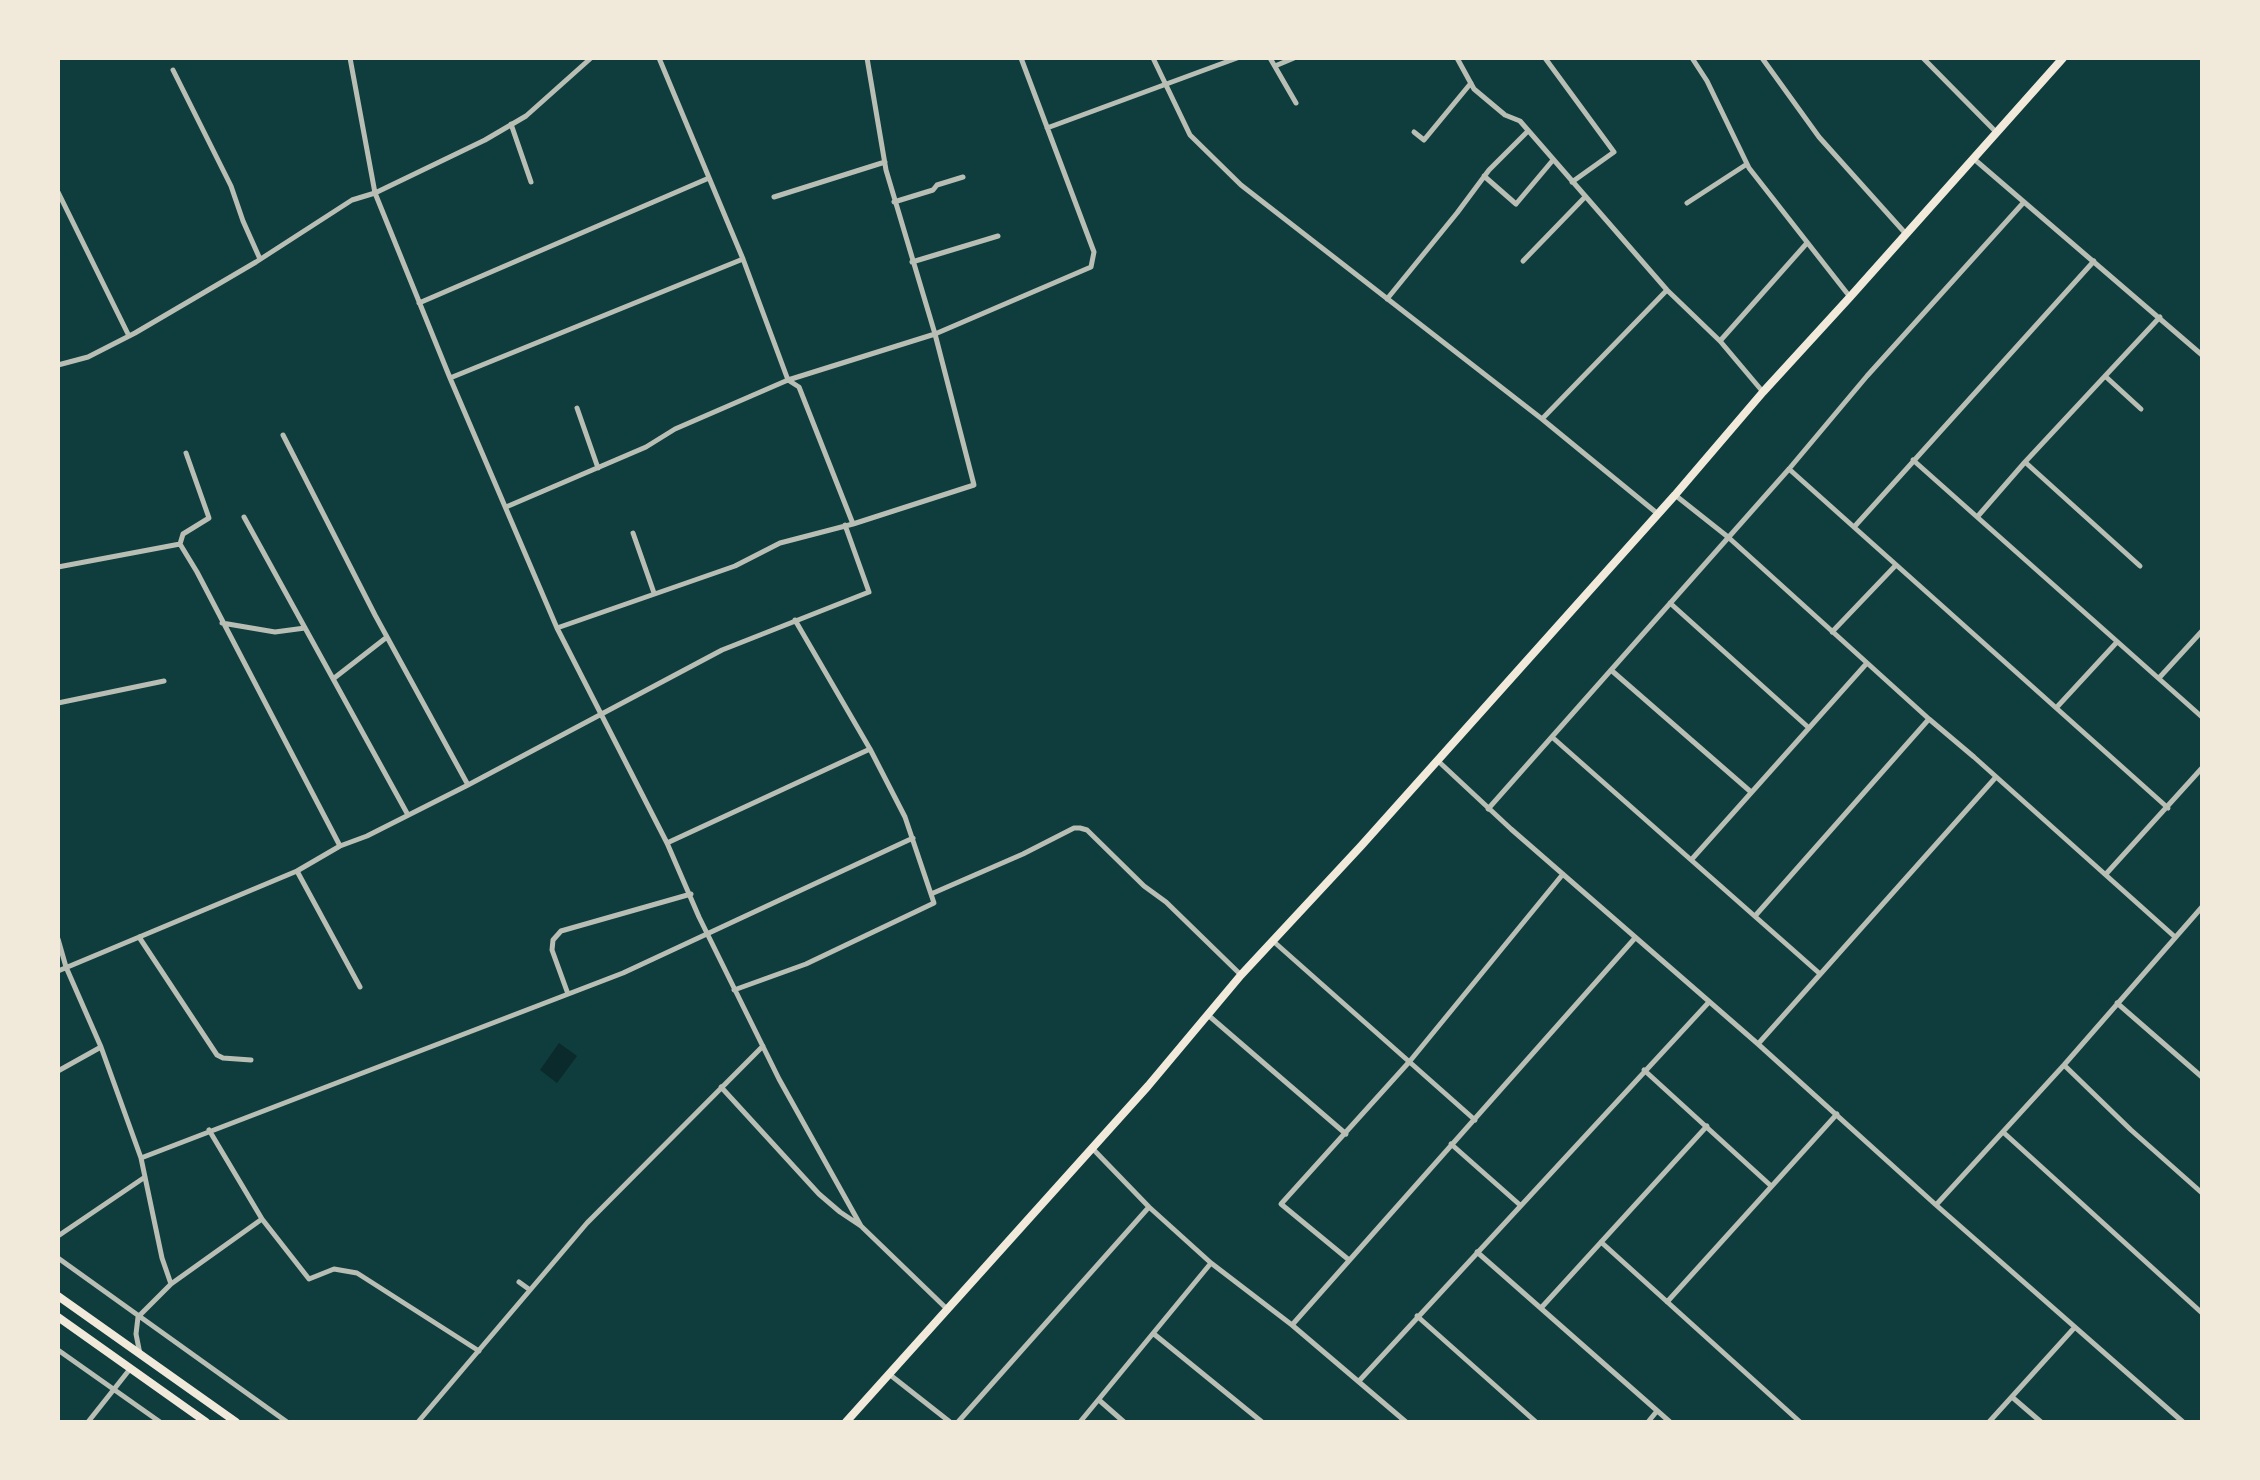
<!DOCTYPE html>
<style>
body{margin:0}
#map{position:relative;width:2260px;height:1480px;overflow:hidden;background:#0f3d3e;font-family:"Zilla Slab",serif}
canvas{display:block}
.frame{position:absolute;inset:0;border:60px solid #f1e9da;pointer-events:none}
</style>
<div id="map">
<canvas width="2260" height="1480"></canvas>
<div class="frame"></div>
</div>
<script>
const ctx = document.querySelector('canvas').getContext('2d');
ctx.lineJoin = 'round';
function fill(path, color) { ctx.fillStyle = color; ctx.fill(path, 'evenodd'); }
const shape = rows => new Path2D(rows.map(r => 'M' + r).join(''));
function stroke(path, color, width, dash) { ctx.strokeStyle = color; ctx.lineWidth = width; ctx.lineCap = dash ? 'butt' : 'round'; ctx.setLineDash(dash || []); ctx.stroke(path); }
const water = shape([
 [559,1043,577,1056,557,1083,540,1070]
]);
const minor = shape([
 [350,58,375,193,450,378,557,628,667,843,699,917,779,1079,861,1226],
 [1153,58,1190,135,1241,185,1542,419,1658,514],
 [1270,58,1296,103],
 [1457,58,1474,89,1505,115,1520,121,1667,290,1720,341,1763,392],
 [1545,58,1614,152,1572,182],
 [1692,58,1707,81,1749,168,1850,297],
 [1762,58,1819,137,1906,234],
 [1923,58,1997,133],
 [1275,66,1294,58],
 [173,70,231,186,243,221,260,259],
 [511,124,531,182],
 [1047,128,1237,58],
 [1414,132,1424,140,1471,83],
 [1974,159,2202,355],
 [1484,176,1516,204,1553,160],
 [58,192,129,336],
 [774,197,885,162],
 [894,202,933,190,937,185,963,177],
 [1687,203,1747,164],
 [1523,261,1585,197],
 [912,262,998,236],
 [1387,299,1457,213,1489,170,1528,131],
 [419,303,709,178],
 [1720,341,1807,243],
 [58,365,88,357,135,333,256,262,352,200,375,193,485,140,526,116,591,58],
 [2105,376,2141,409],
 [450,378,743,259],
 [577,408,598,468],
 [1542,419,1667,290],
 [283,435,375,615,468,785],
 [1913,460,2202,717],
 [1789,469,2168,808],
 [1675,495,1728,537,1929,719,1974,757,2175,937],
 [506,507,646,447,675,429,788,380,935,334,886,170,867,58],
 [1978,516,2025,462],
 [244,517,408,815],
 [853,524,974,485,935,334,1091,267,1094,252,1021,58],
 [1855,526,2094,261],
 [633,533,654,593],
 [180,544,183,534,209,518,186,453],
 [2140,566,2025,462,2160,317],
 [58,567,180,544,197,572,340,846],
 [1670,603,1809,728],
 [222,623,275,632,305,628],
 [557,628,735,566,780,543,853,524,799,387,788,380,743,259,659,58],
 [1832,632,1896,565],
 [1611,670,1751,792],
 [2159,678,2202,631],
 [333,679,387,637],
 [58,703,164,681],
 [2057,707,2117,642],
 [1552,737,1819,973],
 [1437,760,1511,829,1758,1044,1936,1205,2183,1422],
 [1488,809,1789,469,1867,376,2024,202],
 [667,843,870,749],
 [1692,859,1867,663],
 [297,871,360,987],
 [2106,874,2202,768],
 [931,894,1023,854,1074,828,1080,828,1087,830,1144,886,1166,902,1241,975],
 [1755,916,1929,719],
 [139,937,217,1055,223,1058,251,1060],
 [58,939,66,967,101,1047,141,1158,162,1258,171,1284,138,1317,136,1334,140,1354],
 [1273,941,1475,1120],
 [58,971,297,871,340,846,367,836,468,785,722,650,869,592,845,525],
 [734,990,806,964,934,903,905,817,870,749,795,620],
 [568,994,552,950,553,940,561,931,691,894],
 [2117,1003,2202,1077],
 [1208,1015,1346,1134],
 [1758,1044,1996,777],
 [2064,1065,2131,1130,2202,1193],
 [1644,1070,1770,1185],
 [58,1071,101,1047],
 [721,1087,819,1194,840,1212,861,1226,948,1310],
 [2003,1132,2202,1313],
 [1451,1144,1520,1205],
 [1092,1148,1149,1207,1211,1263,1292,1325,1406,1422],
 [141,1158,623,973,913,838],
 [1936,1205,2064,1065,2202,907],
 [262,1219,309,1279,334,1269,357,1273,479,1351],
 [58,1236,145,1177],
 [1601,1242,1800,1422],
 [1477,1252,1670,1422],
 [58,1258,287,1422],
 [1349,1260,1281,1204,1410,1061,1563,874],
 [519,1282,530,1290],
 [171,1284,262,1219,209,1130],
 [1667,1302,1837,1114],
 [1541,1308,1707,1126],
 [1417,1316,1536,1422],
 [1292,1325,1635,938],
 [1154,1334,1262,1422],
 [58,1350,160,1422],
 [889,1374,950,1422],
 [1359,1381,1709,1002],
 [2012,1397,2041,1422],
 [1099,1400,1124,1422],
 [88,1422,130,1369],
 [418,1422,587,1223,763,1046],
 [958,1422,1149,1207],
 [1080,1422,1211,1263],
 [1648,1422,1657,1411],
 [1989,1422,2075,1327]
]);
const primary = shape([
 [58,1296,236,1422],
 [58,1317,206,1422],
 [846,1422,1148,1086,1241,975,1361,846,1675,495,1763,392,1850,297,2063,58]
]);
fill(water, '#0a2a2b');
stroke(minor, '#b8beb3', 5);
stroke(primary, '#f1e9da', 8);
</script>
